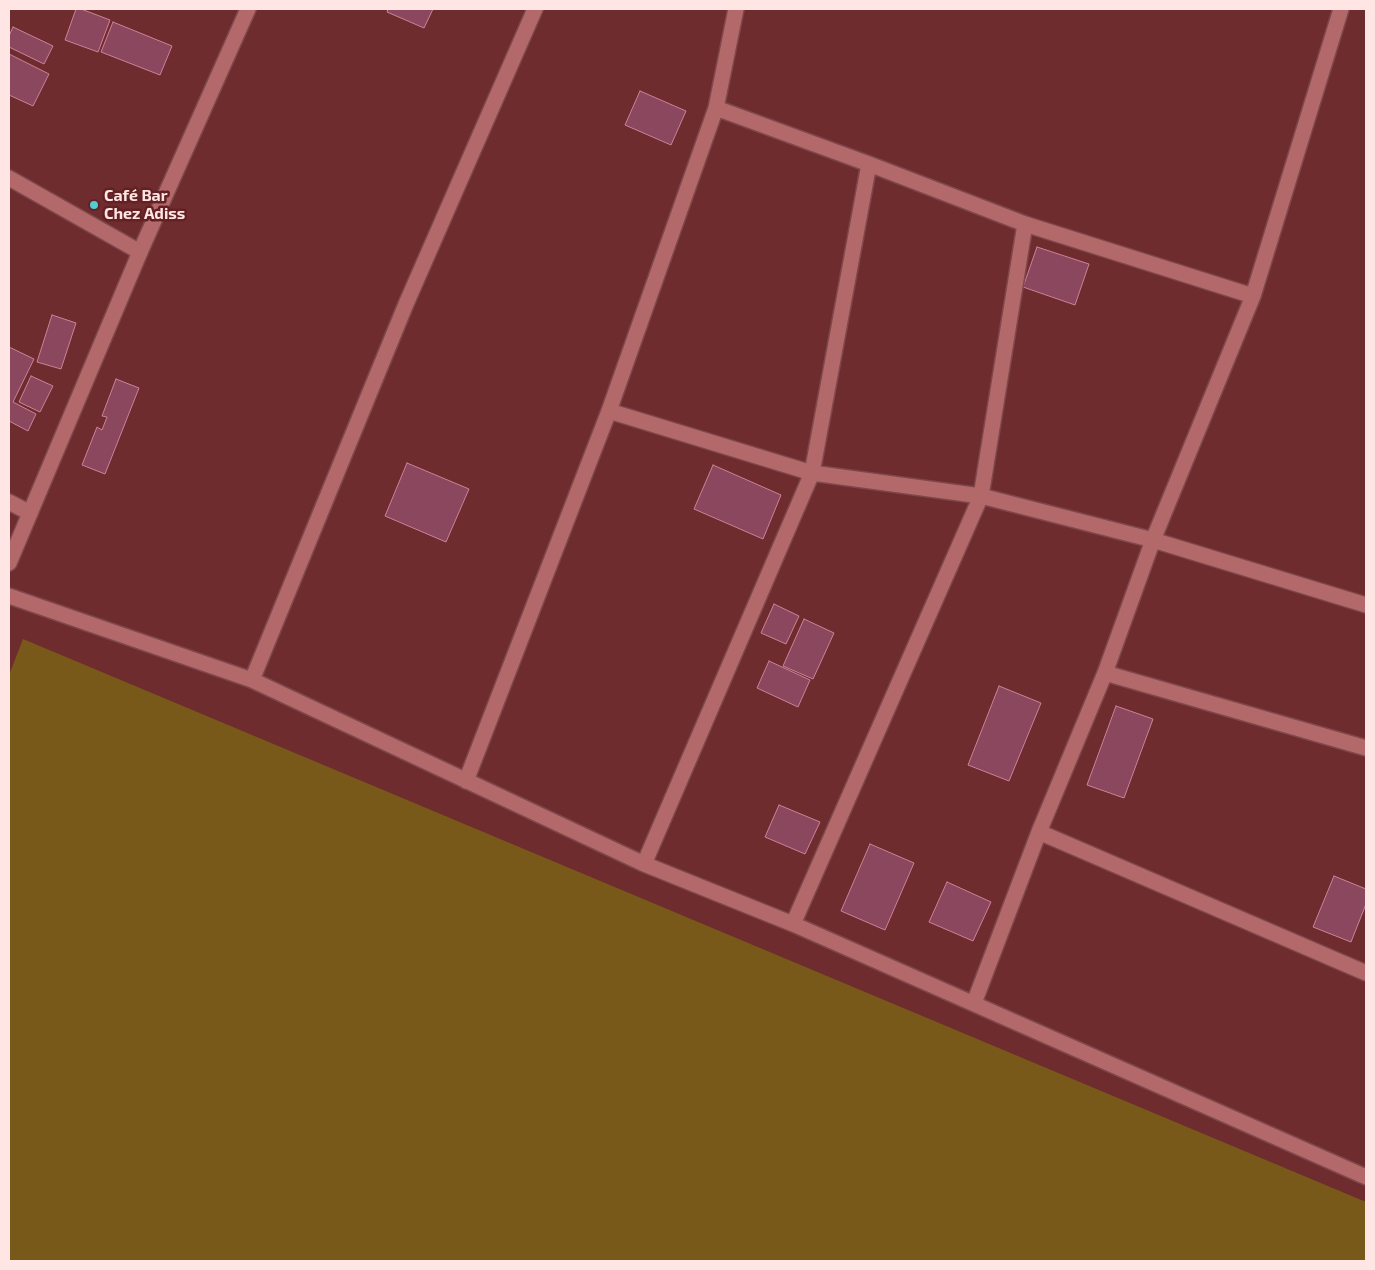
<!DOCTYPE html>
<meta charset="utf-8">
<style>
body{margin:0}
#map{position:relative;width:1375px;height:1270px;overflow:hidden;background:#6f2c2e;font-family:"Exo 2",sans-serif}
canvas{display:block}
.frame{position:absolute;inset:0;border:10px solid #ffe5e4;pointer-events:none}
</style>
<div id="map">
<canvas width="1375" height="1270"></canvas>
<div class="frame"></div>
</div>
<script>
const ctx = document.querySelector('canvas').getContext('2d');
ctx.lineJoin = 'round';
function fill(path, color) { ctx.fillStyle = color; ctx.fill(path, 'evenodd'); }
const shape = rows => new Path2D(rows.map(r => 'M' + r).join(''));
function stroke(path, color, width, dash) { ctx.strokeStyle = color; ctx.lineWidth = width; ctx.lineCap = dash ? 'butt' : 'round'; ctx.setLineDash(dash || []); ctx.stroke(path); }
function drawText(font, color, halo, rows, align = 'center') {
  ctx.font = font + ' "Exo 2",sans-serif'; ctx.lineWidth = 5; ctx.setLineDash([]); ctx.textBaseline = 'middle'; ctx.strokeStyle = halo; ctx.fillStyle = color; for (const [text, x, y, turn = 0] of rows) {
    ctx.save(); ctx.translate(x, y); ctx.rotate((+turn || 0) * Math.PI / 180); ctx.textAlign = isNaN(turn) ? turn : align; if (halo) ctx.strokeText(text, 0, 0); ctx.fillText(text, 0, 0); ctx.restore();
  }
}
const green = shape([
 [23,639,1366,1202,1366,1261,9,1261,9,675]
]);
const building = shape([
 [76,9,81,9,110,20,98,52,65,40,76,9],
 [388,9,433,9,424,28,387,12,388,9],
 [113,22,172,46,160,75,101,52,113,22],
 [13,27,53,46,44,64,9,47,9,36,13,27],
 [9,54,49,74,33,106,9,95,9,54],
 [640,91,686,111,671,145,625,125,640,91],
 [1037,247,1089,264,1075,305,1023,287,1037,247],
 [52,315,76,323,61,369,37,362,52,315],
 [9,347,34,359,13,402,36,414,28,431,9,421,9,347],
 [31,376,53,386,40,412,19,402,31,376],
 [116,379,139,388,105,474,82,465,97,427,102,430,107,417,102,416,116,379],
 [407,463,469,489,446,542,385,516,407,463],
 [713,465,781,495,763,539,694,509,713,465],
 [774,604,799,616,786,644,761,633,774,604],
 [804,619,834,633,813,679,783,666,804,619],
 [769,661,810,680,798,707,757,688,769,661],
 [999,686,1041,703,1009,781,968,765,999,686],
 [1116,706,1153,719,1124,798,1087,785,1116,706],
 [779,805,820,822,805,854,765,837,779,805],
 [870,844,914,863,885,930,841,911,870,844],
 [1334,876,1366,889,1366,904,1351,942,1313,927,1334,876],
 [947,882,991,902,973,941,929,922,947,882]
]);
const street = shape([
 [716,108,869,164,1025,224,1253,296],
 [9,178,140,252],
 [609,411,812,473,981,496,1153,540,1366,605],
 [9,502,30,513],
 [9,596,252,680,644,864,793,924,1366,1177],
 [1105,673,1366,748],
 [252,680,406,304,535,9],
 [466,781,609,411,716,108,736,9],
 [1039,832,1366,973],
 [644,864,812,473,869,164],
 [793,924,981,496,1025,224],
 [974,1003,1039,832,1105,673,1153,540,1253,296,1341,9]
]);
const secondary = shape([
 [9,563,140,252,248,9]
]);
const markers = [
 [94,205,5,"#51ccd3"]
];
const poiNames = [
 ["Café Bar",104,196],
 ["Chez Adiss",104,214]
];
fill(green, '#795919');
fill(building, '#8b475d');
stroke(building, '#cd8299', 1);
stroke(street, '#7e474c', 18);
stroke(secondary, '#7e474c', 18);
stroke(street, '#b36969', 15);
stroke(secondary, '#b36969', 15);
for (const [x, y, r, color] of markers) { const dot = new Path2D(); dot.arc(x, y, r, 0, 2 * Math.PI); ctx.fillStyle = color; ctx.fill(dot); stroke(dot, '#632124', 2); }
drawText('bold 16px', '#ffe5e4', '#632124', poiNames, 'left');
</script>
